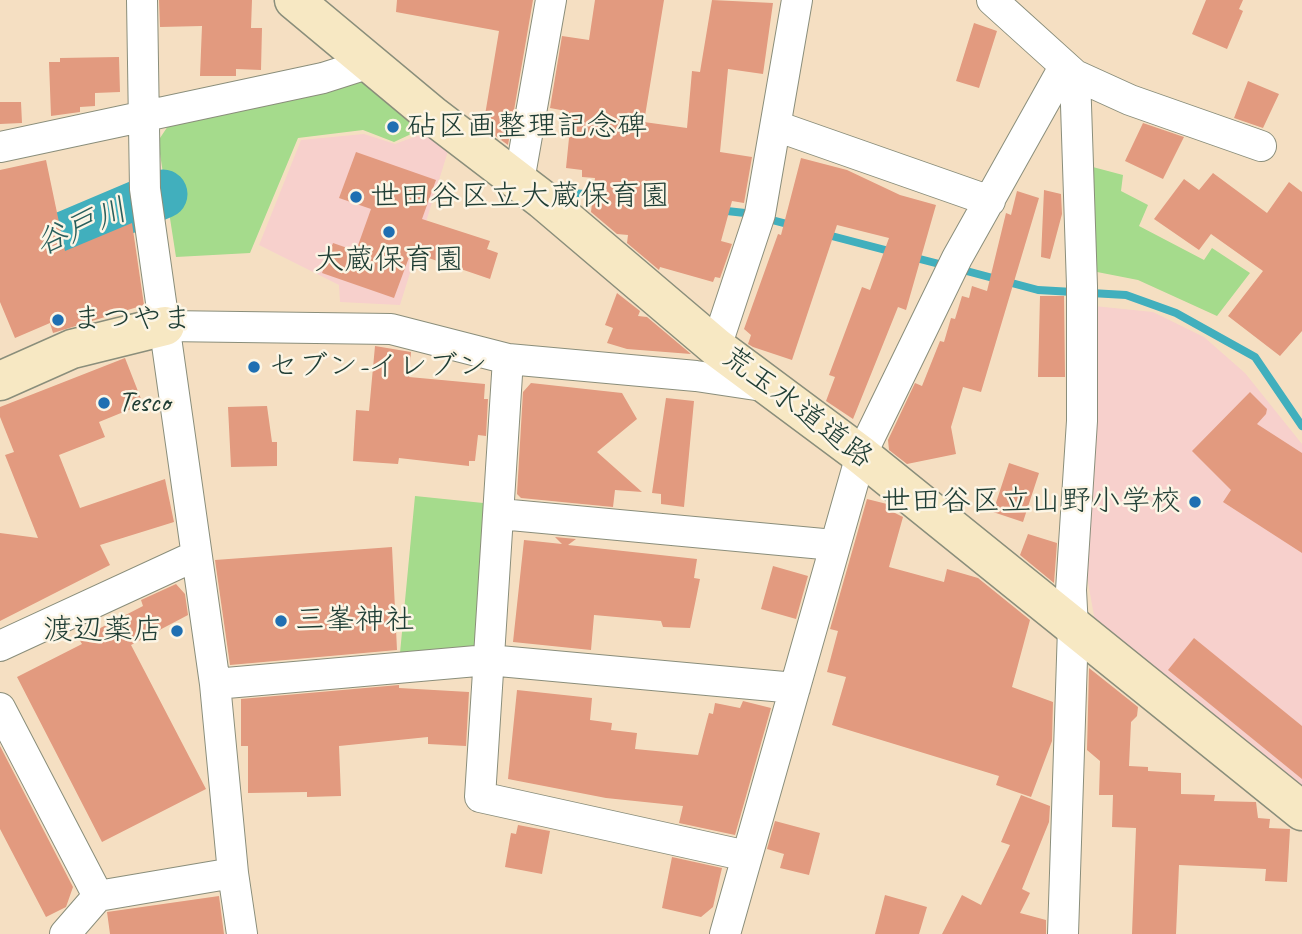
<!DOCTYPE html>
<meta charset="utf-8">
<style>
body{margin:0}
canvas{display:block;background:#f5dfc2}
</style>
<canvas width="1302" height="934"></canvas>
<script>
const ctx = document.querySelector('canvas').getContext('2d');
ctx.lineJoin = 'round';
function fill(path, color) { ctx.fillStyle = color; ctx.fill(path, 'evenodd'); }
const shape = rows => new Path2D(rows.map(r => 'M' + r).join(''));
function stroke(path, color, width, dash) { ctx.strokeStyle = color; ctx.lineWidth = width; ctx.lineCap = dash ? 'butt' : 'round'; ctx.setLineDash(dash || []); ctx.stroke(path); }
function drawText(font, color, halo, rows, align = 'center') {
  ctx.font = font + ' Caveat,"Klee One",sans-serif'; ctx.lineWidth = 5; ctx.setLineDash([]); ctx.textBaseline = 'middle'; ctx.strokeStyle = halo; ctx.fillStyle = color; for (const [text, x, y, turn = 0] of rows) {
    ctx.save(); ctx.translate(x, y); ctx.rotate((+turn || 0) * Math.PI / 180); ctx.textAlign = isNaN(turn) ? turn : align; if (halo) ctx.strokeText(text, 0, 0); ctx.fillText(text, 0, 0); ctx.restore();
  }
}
const built = shape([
 [430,131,449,148,400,305,340,302,339,285,259,245,301,140,364,134,395,144],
 [1094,306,1153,312,1204,337,1245,373,1302,444,1302,787,1096,627,1084,560]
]);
const green = shape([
 [364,80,424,128,394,142,363,130,298,138,250,253,176,257,158,141,170,123],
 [1089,166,1123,175,1121,191,1148,205,1139,226,1204,260,1212,248,1250,273,1217,316,1138,280,1092,271],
 [415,496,493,504,481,646,400,653]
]);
const stream = shape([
 [555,192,601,195],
 [718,210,745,213,795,226],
 [824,234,893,252],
 [912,257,947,266],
 [959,269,1038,290,1126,295,1176,313,1255,357,1302,426]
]);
const river = shape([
 [0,263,163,194]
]);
const building = shape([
 [159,0,252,0,251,28,262,28,261,70,236,69,236,76,200,76,202,26,160,27],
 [397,0,533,0,508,145,483,127,499,31,396,12],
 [595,0,664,0,644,122,687,128,692,71,700,72,712,0,773,3,763,74,728,69,720,152,752,157,744,203,732,201,721,241,732,244,720,278,715,277,713,282,660,267,659,270,627,243,628,235,617,234,591,212,595,178,582,177,582,170,566,168,569,138,564,137,566,111,550,108,562,36,589,40],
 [1206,0,1243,0,1239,9,1243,11,1227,49,1192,34],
 [974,23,997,31,979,88,956,81],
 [119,57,120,92,95,93,95,106,80,107,80,112,51,116,49,62,60,62,60,58],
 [1248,81,1279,94,1263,128,1234,118],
 [0,102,21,102,22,123,0,124],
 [1143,123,1184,137,1163,179,1125,161],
 [356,152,436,180,422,219,490,241,487,249,498,253,490,279,411,252,394,298,322,273,333,243,356,251,371,209,339,198],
 [801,158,847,170,900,195,936,205,906,310,898,307,853,419,826,401,835,377,829,375,862,287,870,290,889,238,837,225,792,360,753,347,748,344,751,335,744,329,778,234,781,235],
 [46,160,65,251,132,223,144,305,53,333,50,323,15,338,0,302,0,170],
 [1213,173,1267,213,1289,182,1302,192,1302,331,1280,356,1228,316,1263,271,1211,234,1199,250,1154,219,1184,179,1199,190],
 [1044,190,1061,194,1062,214,1050,259,1041,257],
 [1017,191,1039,198,981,392,963,387,951,427,956,454,907,464,889,450,888,440,915,383,922,386,940,341,944,342,951,318,955,319,962,296,969,298,972,286,987,291,1006,213,1011,215],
 [617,293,640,311,638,316,647,317,691,354,627,349,607,343,613,328,605,325],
 [1040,296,1064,296,1065,377,1038,377],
 [375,346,411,352,409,377,485,384,484,399,488,399,486,436,478,435,475,461,469,461,469,466,399,458,398,464,353,461,356,410,369,411],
 [125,358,143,404,99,422,105,437,59,455,80,508,165,479,174,522,100,545,110,565,0,621,0,533,38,538,5,455,14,452,0,417,0,407],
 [531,383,622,393,637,419,597,452,642,492,615,490,613,507,521,498,517,494,523,392],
 [1250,392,1267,409,1266,414,1257,424,1302,453,1302,553,1223,502,1231,490,1192,451],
 [666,398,694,401,684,507,661,504,661,494,652,493],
 [267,406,272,442,277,442,277,466,231,467,228,407],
 [1009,463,1039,473,1023,522,993,512],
 [867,499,887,504,887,509,903,517,889,567,944,582,947,569,978,578,1030,620,1012,687,1053,702,1052,741,1031,797,996,785,999,776,832,725,846,677,827,672,838,631,830,629],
 [1028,534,1057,543,1054,583,1020,555],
 [555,537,576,539,568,545,697,559,694,578,700,579,690,628,663,627,661,621,594,615,591,650,513,642,524,540,562,544],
 [392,547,397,650,230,665,215,560],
 [773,566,808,576,796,619,761,609],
 [176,584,185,594,188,615,131,645,206,789,102,842,17,677,82,644,79,639,143,606,141,600],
 [1194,638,1302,726,1302,779,1168,670],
 [1089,668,1138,707,1137,716,1131,722,1129,766,1148,767,1148,771,1181,773,1181,794,1215,795,1214,801,1256,802,1258,818,1270,819,1269,828,1290,829,1287,882,1265,881,1266,869,1179,865,1176,934,1132,934,1136,828,1112,827,1113,795,1099,795,1100,761,1087,750],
 [399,685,399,688,469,692,466,746,428,744,428,737,339,746,341,796,307,797,307,792,248,793,248,746,241,746,241,699],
 [517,690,592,698,590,720,612,723,611,730,637,733,635,749,698,755,709,713,713,714,715,703,740,708,743,701,771,708,735,835,679,823,683,806,606,798,508,779],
 [0,746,73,887,66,907,46,917,0,829],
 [1021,795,1050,806,1049,822,1022,889,1030,893,1020,913,1046,920,1046,934,942,934,962,895,981,905,1010,845,1001,842],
 [775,821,820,833,809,875,780,868,784,854,767,849],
 [518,825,550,831,542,874,505,867,511,833,516,834],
 [672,857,722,868,713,907,701,917,662,908],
 [885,895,927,907,919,934,875,934],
 [219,896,224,934,110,934,107,912]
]);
const street = shape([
 [142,0,145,189,215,684,233,873,242,934],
 [992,0,1075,75,1130,100,1261,146],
 [776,126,990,201],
 [0,147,323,78,370,63],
 [519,181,551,0],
 [165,326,391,329,508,359,696,376,769,387],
 [716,347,760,214,797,0],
 [508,359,480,797,747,856],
 [500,514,834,545],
 [0,646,195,556],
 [215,684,488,660,795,688],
 [0,708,98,896],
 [65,934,98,896,233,873],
 [725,934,861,455,957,258,1064,67],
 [1063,934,1073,628,1071,590,1082,421,1082,286,1075,75]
]);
const secondary = shape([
 [294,0,432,115,543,200,716,347,861,455,1302,811],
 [0,381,72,349,165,326]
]);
const markers = [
 [393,127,7,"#1f6fb2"],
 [356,197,7,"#1f6fb2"],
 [389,232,7,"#1f6fb2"],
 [58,320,7,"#1f6fb2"],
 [254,367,7,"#1f6fb2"],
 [104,403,7,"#1f6fb2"],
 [1195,502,7,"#1f6fb2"],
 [281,621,7,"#1f6fb2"],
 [177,631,7,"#1f6fb2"]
];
const poiNames = [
 ["砧区画整理記念碑",407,127],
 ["世田谷区立大蔵保育園",370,197],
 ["大蔵保育園",389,261,"center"],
 ["まつやま",72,320],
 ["セブン-イレブン",268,367],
 ["Tesco",118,403],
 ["世田谷区立山野小学校",1181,502,"right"],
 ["三峯神社",295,621],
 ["渡辺薬店",163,631,"right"]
];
const streetNames = [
 ["荒玉水道道路",797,408,37]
];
const waterNames = [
 ["谷戸川",82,228,-23]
];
fill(built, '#f7d0cc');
fill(green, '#a5db8c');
stroke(stream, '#41afbd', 8);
stroke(river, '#41afbd', 49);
fill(building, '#e29a7f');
stroke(street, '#8a8e7b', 32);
stroke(secondary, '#8a8e7b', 41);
stroke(street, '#fff', 30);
stroke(secondary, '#f7e8c3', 38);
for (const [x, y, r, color] of markers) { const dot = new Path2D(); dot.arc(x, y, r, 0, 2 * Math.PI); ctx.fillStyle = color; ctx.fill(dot); stroke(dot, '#fcf5e5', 2.5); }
drawText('30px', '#1f3d34', '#fcf5e5', poiNames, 'left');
drawText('30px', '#1f3d34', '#fcf5e5', streetNames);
drawText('italic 32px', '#295f5d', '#fcf5e5', waterNames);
</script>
